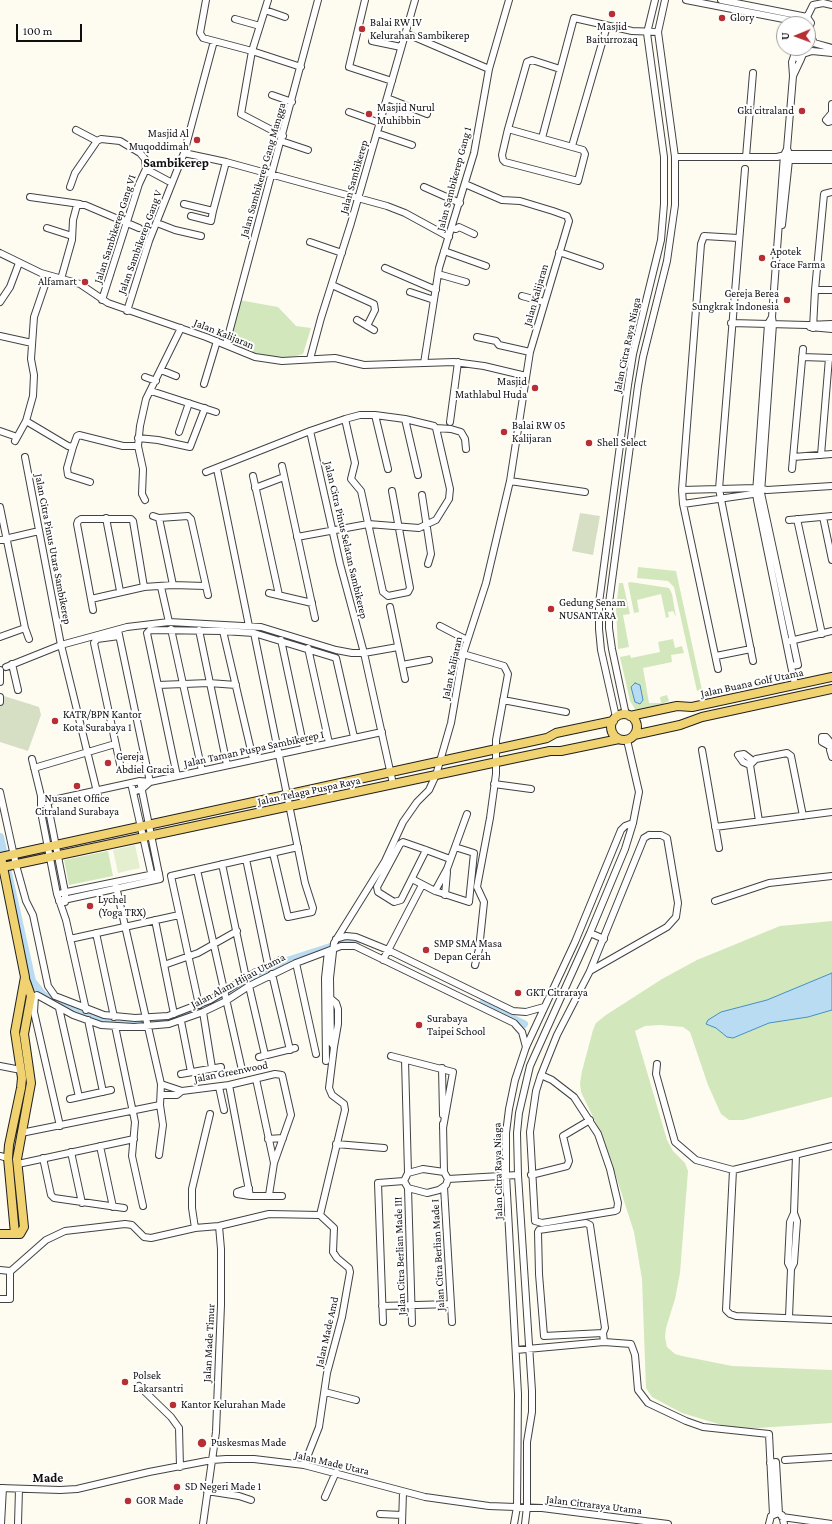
<!DOCTYPE html>
<style>
body{margin:0}
#map{position:relative;width:832px;height:1524px;overflow:hidden;background:#fefcf1;font-family:"Crimson Pro",serif}
canvas{display:block}
.north{position:absolute;left:776px;top:16px;width:40px;height:40px;box-sizing:border-box;background:#fff;border:1px solid #9f9f9f;border-radius:50%;rotate:269deg;font-size:11px;font-weight:700;line-height:16px;text-align:center;color:#0f0f0f}
.north::after{content:'';display:block;margin:auto;width:14px;height:18px;background:#b62f34;clip-path:polygon(50% 0,100% 100%,50% 72%,0 100%)}
.scale{position:absolute;left:16px;top:24px;width:66px;height:18px;box-sizing:border-box;border:2px solid #0f0f0f;border-top:0;padding-left:5px;font-size:12px;line-height:14px;white-space:nowrap;color:#0f0f0f;-webkit-text-stroke:3px #fff;paint-order:stroke}
</style>
<div id="map">
<canvas width="832" height="1524"></canvas>
<div class="north">U</div>
<div class="scale">100 m</div>
</div>
<script>
const ctx = document.querySelector('canvas').getContext('2d');
ctx.lineJoin = 'round';
function fill(path, color) { ctx.fillStyle = color; ctx.fill(path, 'evenodd'); }
const shape = rows => new Path2D(rows.map(r => 'M' + r).join(''));
function stroke(path, color, width, dash) { ctx.strokeStyle = color; ctx.lineWidth = width; ctx.lineCap = dash ? 'butt' : 'round'; ctx.setLineDash(dash || []); ctx.stroke(path); }
function drawText(font, color, halo, rows, align = 'center') {
  ctx.font = font + ' "Crimson Pro",serif'; ctx.lineWidth = 4; ctx.setLineDash([]); ctx.textBaseline = 'middle'; ctx.strokeStyle = halo; ctx.fillStyle = color; for (const [text, x, y, turn = 0] of rows) {
    ctx.save(); ctx.translate(x, y); ctx.rotate((+turn || 0) * Math.PI / 180); ctx.textAlign = isNaN(turn) ? turn : align; if (halo) ctx.strokeText(text, 0, 0); ctx.fillText(text, 0, 0); ctx.restore();
  }
}
const green = shape([
 [239,300,278,307,296,326,311,328,303,354,288,358,264,356,246,352,227,343],
 [638,567,676,571,702,690,697,691,674,587,668,581,637,578],
 [630,582,669,588,672,594,676,617,673,611,668,612,669,617,666,618,661,594,637,600,639,612,634,613,628,583],
 [619,583,623,583,630,614,623,615,629,647,618,649,616,608],
 [673,639,675,648,682,646,684,653,671,655,672,662,643,668,649,703,661,703,660,697,667,695,669,701,664,703,662,705,641,709,635,709,630,701,620,657,630,655,631,658,660,652,658,642],
 [108,851,113,876,69,885,64,860],
 [832,921,832,1097,743,1120,729,1120,721,1114,708,1085,690,1032,683,1027,660,1025,645,1026,635,1031,667,1140,673,1151,685,1163,688,1171,680,1273,675,1299,666,1328,665,1337,667,1347,675,1354,682,1356,732,1366,832,1370,832,1423,743,1429,725,1426,682,1413,652,1397,646,1388,642,1279,634,1232,605,1142,581,1092,580,1083,582,1071,593,1030,596,1023,606,1015,662,979,697,960,780,926]
]);
const cemetery = shape([
 [580,513,600,516,593,555,572,551],
 [4,696,39,707,41,715,28,751,0,742,0,705,3,703]
]);
const pitch = shape([
 [135,845,140,868,118,873,113,850]
]);
const water = shape([
 [635,683,640,685,643,700,640,704,635,702,631,687,635,683],
 [832,973,832,1010,808,1017,769,1023,733,1038,727,1037,716,1028,706,1024,708,1020,721,1012,767,1000,832,973]
]);
const river = shape([
 [0,837,32,981,43,995,81,1015,113,1021,151,1022,186,1014,228,993,260,974,287,961,343,943,356,945],
 [482,1004,524,1024]
]);
const minor = shape([
 [206,0,200,33,203,38,252,51,301,67],
 [268,0,252,51,241,114,283,136],
 [365,0,349,67,392,81],
 [686,0,794,21,799,24],
 [721,0,807,17,811,23,808,30],
 [265,10,285,17],
 [807,17,813,5,823,3,832,5],
 [235,19,260,26],
 [808,30,814,43,832,48],
 [405,33,489,69],
 [372,41,401,47],
 [795,48,794,56,799,59,801,59,803,54,812,51,832,53],
 [794,56,792,62,793,76,801,59],
 [272,95,292,102],
 [387,98,427,114],
 [832,104,832,115],
 [349,112,380,123],
 [831,114,826,120,828,122,832,121],
 [508,129,583,150,585,154,578,181,505,162,503,160,502,155,508,129,527,62,532,60,560,69],
 [76,130,97,141],
 [377,133,412,145],
 [542,138,574,18,632,31,658,32],
 [281,141,308,150],
 [572,146,607,26],
 [184,153,226,162,387,206,405,213,449,237],
 [675,157,777,157,789,154,832,154],
 [746,157,753,73],
 [786,160,832,160],
 [146,169,172,183],
 [745,169,719,489,753,661],
 [70,187,75,173,97,141,101,139,120,141,140,153,145,159,146,169,139,184,102,300],
 [424,187,460,203],
 [30,197,80,204],
 [184,204,213,211,226,162],
 [191,216,211,221,213,211],
 [157,223,175,230,201,236],
 [782,225,789,160,788,151],
 [47,228,72,236],
 [452,228,456,229,459,227,474,234],
 [310,242,342,253],
 [444,251,486,266],
 [559,252,600,266],
 [0,253,41,273,80,284,108,303,206,337,255,357,282,361,335,358,364,365,454,362,484,366,526,376],
 [385,268,436,290],
 [438,274,466,282],
 [61,279,72,240,73,220,77,205,85,205,139,228],
 [332,285,374,304,375,310,367,326],
 [815,290,832,290],
 [410,292,434,300],
 [522,296,544,302],
 [0,302,10,287,19,263],
 [127,311,149,241,184,153,214,41],
 [772,317,784,155,787,149,793,76],
 [357,320,374,330],
 [731,323,807,325,832,324],
 [810,327,832,329],
 [813,328,815,290,824,194,832,192],
 [0,336,32,343],
 [477,337,496,341,499,345,530,352],
 [226,344,318,0],
 [802,357,832,358],
 [310,359,321,318,351,223,415,0],
 [424,363,439,268,474,153,489,69,509,0],
 [161,370,176,376],
 [145,377,156,381],
 [204,384,217,341],
 [151,391,216,412],
 [375,415,388,469],
 [345,419,355,463,351,479,361,491,383,592,388,596,408,592,410,588,392,491],
 [405,419,418,475],
 [26,421,68,446,73,447,77,436,79,435,123,446,138,446],
 [450,422,458,362],
 [436,428,451,429,461,432,465,439,466,449],
 [0,431,17,437],
 [310,431,340,564,364,653,393,784],
 [179,432,189,403],
 [138,438,158,440,190,447,205,408],
 [15,441,26,421,33,396,34,375,31,359,34,317,48,276],
 [73,447,67,468,68,475,90,482],
 [821,455,829,358],
 [25,457,61,645,99,800],
 [793,457,832,454],
 [282,466,315,618],
 [217,469,249,626],
 [792,469,803,349],
 [206,472,310,431,345,419,360,415,375,415,405,419,434,426,436,428,450,489,449,499,436,520,419,528,368,524,297,537],
 [253,476,279,595],
 [510,481,585,492],
 [255,488,284,477],
 [682,490,756,488,767,490,832,486],
 [422,495,431,554,428,564],
 [145,500,142,494,143,469,138,446,140,426,146,399,181,328],
 [683,504,760,493],
 [0,507,25,628,29,639],
 [153,516,159,518,188,516,191,519,208,595],
 [823,517,832,560],
 [106,518,120,591],
 [159,518,173,585],
 [797,519,822,634],
 [789,520,832,516],
 [0,540,39,531],
 [161,587,169,622],
 [269,593,312,603],
 [91,599,144,587,173,585,205,586],
 [390,607,405,679],
 [93,610,77,524,78,521,81,519,131,519,133,521,144,587],
 [440,626,467,640],
 [171,629,202,771],
 [118,630,150,782],
 [199,630,227,765],
 [223,631,253,759],
 [254,633,305,883,313,908,312,912,288,917,273,853],
 [119,636,97,639,94,643,120,764],
 [0,637,25,628],
 [281,640,304,748],
 [790,641,832,631],
 [308,648,329,743],
 [463,654,504,666,508,674,496,740,496,774,490,818,477,887,484,902,479,949,475,965],
 [716,656,751,649],
 [12,664,18,690],
 [402,665,429,660],
 [791,666,798,665,761,493,773,324,772,317,768,324,756,493,757,500,791,666,795,684],
 [6,667,61,645,127,627,169,622,261,627,336,650,352,653,364,653,398,647],
 [718,669,683,504,682,490,701,244,704,236,738,238],
 [0,670,0,682],
 [158,685,209,683,236,685],
 [0,697,0,702],
 [503,700,566,712],
 [626,715,612,649,609,628,609,603,638,386,643,357,667,261,675,205,675,157,658,32,665,0],
 [616,717,601,650,599,629,599,603,628,385,633,354,661,240,664,204,664,157,647,33,655,0],
 [832,746,830,750,832,757],
 [831,747,822,742,822,737,826,737,832,744],
 [702,750,719,848],
 [32,759,41,796,41,812,57,894,66,920,86,1010],
 [750,765,743,762,738,755,744,754,753,761],
 [34,768,115,744],
 [177,776,147,633,150,630,223,631,254,633,336,658,354,737],
 [131,783,152,877],
 [494,784,531,789],
 [0,792,16,865,26,901,33,915,48,986,55,996,104,1015,135,1018,168,1016,210,1000,256,972,280,960],
 [133,792,142,789,150,782,382,732],
 [41,796,47,801,49,811,65,892,65,902],
 [44,802,140,781,150,782],
 [759,821,750,765,756,759,787,753,791,756,803,816],
 [715,827,832,812],
 [649,835,661,835,667,838,678,903,676,917,667,927,590,971,644,838,649,835],
 [426,850,401,900,394,902,378,892,377,887,400,844,403,842,406,843,426,850,450,859],
 [246,859,268,965],
 [222,864,246,978],
 [197,870,242,1070],
 [412,879,435,891,469,902,474,853,455,847],
 [115,882,161,1084,160,1105,163,1125,159,1155],
 [435,891,447,869,467,814],
 [62,893,159,873],
 [445,895,447,872],
 [59,901,160,879,140,781],
 [715,901,769,883,832,876],
 [155,920,174,1014],
 [96,933,114,1017],
 [590,933,604,939],
 [70,939,179,915],
 [336,939,346,936,356,937,388,950,513,1011,526,1012,544,1007],
 [383,960,422,885],
 [296,963,316,1054],
 [164,965,198,953,237,931],
 [272,974,290,1050],
 [249,986,265,1055],
 [330,998,336,1003,338,1009,338,1024,334,1047],
 [199,1005,171,876,298,847],
 [59,1008,79,1097],
 [203,1012,212,1068],
 [88,1020,103,1092],
 [181,1021,191,1072],
 [115,1026,135,1122,132,1156,143,1206],
 [391,1056,453,1072,443,1128],
 [259,1057,295,1048],
 [405,1060,408,1173],
 [326,1061,325,978,328,951],
 [657,1064,656,1074,675,1142,696,1160,733,1170,832,1146],
 [0,1066,21,1070],
 [442,1068,443,1115],
 [181,1074,221,1067],
 [541,1075,552,1080,574,1097,598,1134,610,1169,618,1203,617,1210,615,1211,542,1223,535,1221,530,1132,536,1091,541,1075,557,1035,590,971],
 [256,1079,274,1163,269,1195],
 [161,1084,182,1091],
 [229,1085,250,1196],
 [219,1087,224,1110],
 [161,1095,177,1095,182,1091,229,1085,275,1074,282,1075,291,1115,274,1163],
 [70,1099,111,1090],
 [443,1124,444,1172],
 [60,1126,34,1012,35,996,37,995,73,1015,101,1025,134,1027,169,1024,203,1012,226,1001,249,986,296,963,341,946,355,946,514,1023,522,1032,526,1047],
 [21,1133,160,1105],
 [268,1139,283,1138],
 [336,1144,384,1148],
 [100,1146,113,1207],
 [71,1152,82,1203],
 [0,1156,8,1158],
 [43,1158,51,1195,54,1198,124,1208],
 [18,1164,134,1139],
 [423,1169,444,1172,448,1179,446,1185,439,1190,427,1193,408,1188,404,1181,408,1173,423,1169],
 [733,1170,726,1310,730,1314,736,1316,832,1320],
 [531,1175,567,1166,569,1161,563,1136,590,1120],
 [448,1179,518,1175],
 [444,1187,452,1322],
 [249,1188,237,1192,237,1194,250,1196,282,1196],
 [408,1188,412,1323],
 [320,1215,345,1110,344,1104,332,1095,329,1088,334,1047,331,1042,330,978,334,943,385,861,403,822,417,802,429,790,436,775,451,723,463,654,486,583,510,481,530,352,569,221,567,216,553,211,520,201,502,200,465,184],
 [195,1228,192,1208,192,1189,210,1114],
 [791,1269,794,1263,797,1221,794,1213],
 [0,1270,10,1271,12,1270,46,1240,65,1231,125,1224,132,1225,144,1237,151,1238,195,1228,219,1226,269,1214,320,1215],
 [0,1299,10,1299,10,1271],
 [382,1306,451,1304],
 [789,1317,791,1269,788,1263,790,1222,794,1213,796,1155],
 [383,1322,378,1183,404,1181],
 [603,1333,544,1336,539,1274,538,1232,539,1230,586,1223,590,1225,605,1328,603,1333,604,1342],
 [516,1350,604,1342,631,1344,635,1355,638,1390,648,1403,686,1421,703,1427,769,1434,773,1515],
 [139,1386,171,1417,179,1428,180,1467],
 [325,1392,356,1400],
 [785,1460,832,1457],
 [770,1463,776,1462,779,1514,782,1515,784,1524],
 [304,1465,319,1427,327,1373,342,1317,350,1272,349,1268,337,1258,333,1252,334,1228,320,1215],
 [0,1488,60,1490,77,1489,149,1472,212,1460,226,1459,254,1459,304,1465,425,1497,489,1506,542,1508,668,1524],
 [207,1491,239,1496,251,1500],
 [325,1497,336,1472],
 [380,1514,402,1515],
 [782,1517,832,1524],
 [1,1524,3,1488],
 [18,1524,19,1489],
 [203,1524,216,1432,221,1305,221,1249,219,1226],
 [402,1524,403,1492],
 [514,1524,517,1507,518,1394,506,1175,506,1133,509,1109,515,1080,526,1047,575,942,621,830,625,826,633,823],
 [525,1524,527,1507,527,1442,532,1412,532,1391,518,1175,517,1133,519,1113,530,1066,590,933,625,849,633,823,639,792,627,740],
 [769,1524,771,1516,776,1514]
]);
const major = shape([
 '611 727a13 13 0 1 1 26 0a13 13 0 1 1-26 0Z',
 [630,716,677,706,692,707,832,677],
 [634,735,680,725,702,717,832,689],
 [3,867,497,762,550,751,561,751,619,739],
 [0,1234,20,1234,24,1227,17,1159,31,1083,24,1034,31,996,25,979],
 [15,1234,8,1158,9,1145,21,1088,22,1078,15,1032,25,977,1,857,547,738,556,733,613,721]
]);
const markers = [
 [612,14,4,"#b62f34"],
 [722,18,4,"#b62f34"],
 [362,29,4,"#b62f34"],
 [802,111,4,"#b62f34"],
 [369,114,4,"#b62f34"],
 [197,140,4,"#b62f34"],
 [762,258,4,"#b62f34"],
 [85,282,4,"#b62f34"],
 [787,300,4,"#b62f34"],
 [535,388,4,"#b62f34"],
 [504,432,4,"#b62f34"],
 [589,443,4,"#b62f34"],
 [551,609,4,"#b62f34"],
 [55,721,4,"#b62f34"],
 [108,763,4,"#b62f34"],
 [77,786,4,"#b62f34"],
 [90,906,4,"#b62f34"],
 [426,950,4,"#b62f34"],
 [518,993,4,"#b62f34"],
 [419,1025,4,"#b62f34"],
 [125,1382,4,"#b62f34"],
 [173,1405,4,"#b62f34"],
 [202,1443,5,"#b62f34"],
 [177,1487,4,"#b62f34"],
 [128,1501,4,"#b62f34"]
];
const poiNames = [
 ["Glory",730,18],
 ["Balai RW IV",370,23],
 ["Kelurahan Sambikerep",370,36],
 ["Masjid",612,27,"center"],
 ["Baiturrozaq",612,40,"center"],
 ["Masjid Nurul",377,108],
 ["Muhibbin",377,121],
 ["Gki citraland",794,111,"right"],
 ["Masjid Al",189,134,"right"],
 ["Muqoddimah",189,147,"right"],
 ["Apotek",770,252],
 ["Grace Farma",770,265],
 ["Alfamart",77,282,"right"],
 ["Gereja Berea",779,294,"right"],
 ["Sungkrak Indonesia",779,307,"right"],
 ["Masjid",527,382,"right"],
 ["Mathlabul Huda",527,395,"right"],
 ["Balai RW 05",512,426],
 ["Kalijaran",512,439],
 ["Shell Select",597,443],
 ["Gedung Senam",559,603],
 ["NUSANTARA",559,616],
 ["KATR/BPN Kantor",63,715],
 ["Kota Surabaya 1",63,728],
 ["Gereja",116,757],
 ["Abdiel Gracia",116,770],
 ["Nusanet Office",77,799,"center"],
 ["Citraland Surabaya",77,812,"center"],
 ["Lychel",98,900],
 ["(Yoga TRX)",98,913],
 ["SMP SMA Masa",434,944],
 ["Depan Cerah",434,957],
 ["GKT Citraraya",526,993],
 ["Surabaya",427,1019],
 ["Taipei School",427,1032],
 ["Polsek",133,1376],
 ["Lakarsantri",133,1389],
 ["Kantor Kelurahan Made",181,1405],
 ["Puskesmas Made",211,1443],
 ["SD Negeri Made 1",185,1487],
 ["GOR Made",136,1501]
];
const streetNames = [
 ["Jalan Sambikerep Gang Mangga",263,170,-74],
 ["Jalan Sambikerep",354,177,-74],
 ["Jalan Sambikerep Gang 1",454,179,-75],
 ["Jalan Sambikerep Gang VI",115,229,-72],
 ["Jalan Sambikerep Gang V",140,242,-70],
 ["Jalan Kalijaran",536,295,-74],
 ["Jalan Kalijaran",224,334,22],
 ["Jalan Citra Raya Niaga",627,345,-78],
 ["Jalan Citra Pinus Selatan Sambikerep",346,540,77],
 ["Jalan Citra Pinus Utara Sambikerep",53,549,79],
 ["Jalan Kalijaran",452,668,-78],
 ["Jalan Buana Golf Utama",752,683,-12],
 ["Jalan Taman Puspa Sambikerep I",254,749,-12],
 ["Jalan Telaga Puspa Raya",309,791,-12],
 ["Jalan Alam Hijau Utama",238,981,-28],
 ["Jalan Greenwood",231,1072,-11],
 ["Jalan Citra Raya Niaga",498,1171,-91],
 ["Jalan Citra Berlian Made I",438,1255,-93],
 ["Jalan Citra Berlian Made III",400,1256,-92],
 ["Jalan Made Amd",327,1332,-77],
 ["Jalan Made Timur",209,1343,-87],
 ["Jalan Made Utara",332,1463,13],
 ["Jalan Citraraya Utama",594,1505,7]
];
const quarterNames = [
 ["Sambikerep",176,163],
 ["Made",48,1478]
];
fill(green, '#d2e7bc');
fill(cemetery, '#d6dfc3');
fill(pitch, '#e3efce');
fill(water, '#b9dcf2');
stroke(water, '#4491c5', 1);
stroke(river, '#b9dcf2', 8);
stroke(minor, '#424242', 8);
stroke(major, '#202020', 10);
stroke(minor, '#fff', 6);
stroke(major, '#f0d270', 8);
for (const [x, y, r, color] of markers) { const dot = new Path2D(); dot.arc(x, y, r, 0, 2 * Math.PI); ctx.fillStyle = color; ctx.fill(dot); stroke(dot, '#fff', 1.5); }
drawText('11px', '#0f0f0f', '#fff', poiNames, 'left');
drawText('11px', '#0f0f0f', '#fff', streetNames);
drawText('bold 13px', '#0f0f0f', '#fff', quarterNames);
</script>
